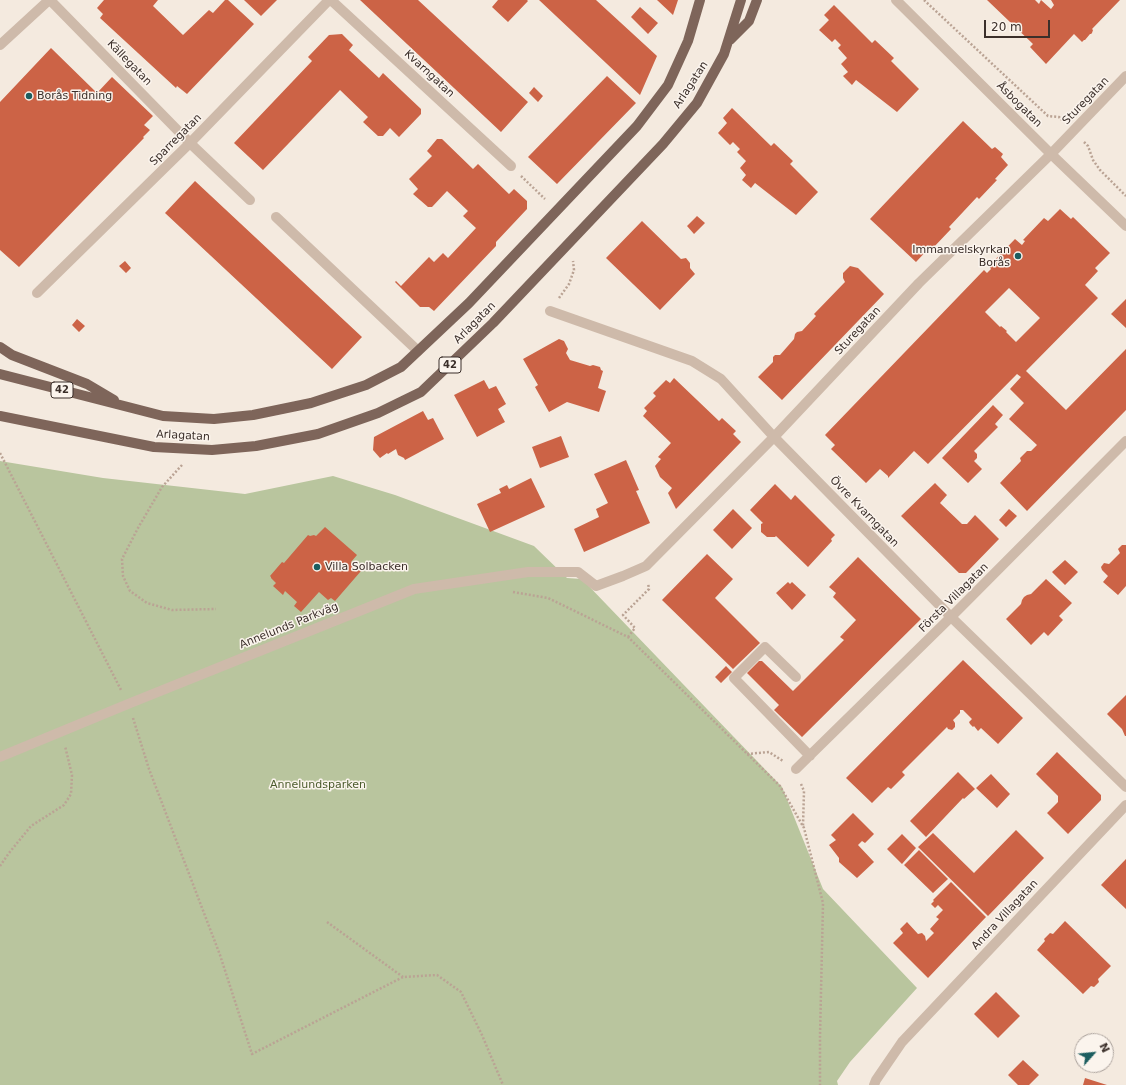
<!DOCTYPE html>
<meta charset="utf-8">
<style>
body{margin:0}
#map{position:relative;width:1126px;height:1085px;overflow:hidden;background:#f4eadf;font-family:"DejaVu Sans",sans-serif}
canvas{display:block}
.north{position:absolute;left:1074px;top:1033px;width:40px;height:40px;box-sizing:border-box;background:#fbf4ed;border:1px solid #aea59f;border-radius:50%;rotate:63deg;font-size:11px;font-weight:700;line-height:16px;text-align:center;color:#3b2f2a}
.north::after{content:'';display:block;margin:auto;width:14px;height:18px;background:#1c5d5f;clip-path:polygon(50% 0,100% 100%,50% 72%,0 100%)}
.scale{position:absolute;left:984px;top:20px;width:66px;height:18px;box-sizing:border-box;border:2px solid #3b2f2a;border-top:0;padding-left:5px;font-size:12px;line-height:14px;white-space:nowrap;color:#3b2f2a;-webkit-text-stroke:3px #fbf4ed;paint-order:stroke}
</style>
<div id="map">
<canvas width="1126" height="1085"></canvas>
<div class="north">N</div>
<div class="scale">20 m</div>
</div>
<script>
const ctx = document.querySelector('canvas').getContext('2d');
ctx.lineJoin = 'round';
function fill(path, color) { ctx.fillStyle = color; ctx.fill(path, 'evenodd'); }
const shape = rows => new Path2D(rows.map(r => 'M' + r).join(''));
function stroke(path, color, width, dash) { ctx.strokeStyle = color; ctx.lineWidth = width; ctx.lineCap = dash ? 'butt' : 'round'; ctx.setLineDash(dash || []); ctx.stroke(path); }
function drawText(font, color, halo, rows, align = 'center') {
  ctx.font = font + ' "DejaVu Sans",sans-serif'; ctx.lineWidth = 3; ctx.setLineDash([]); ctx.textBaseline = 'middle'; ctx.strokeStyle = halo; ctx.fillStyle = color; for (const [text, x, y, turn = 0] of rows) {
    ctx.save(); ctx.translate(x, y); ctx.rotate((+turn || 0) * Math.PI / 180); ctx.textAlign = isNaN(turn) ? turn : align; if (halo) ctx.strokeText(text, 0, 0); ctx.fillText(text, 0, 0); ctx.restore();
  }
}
const green = shape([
 [0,461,103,478,245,494,333,476,395,495,534,546,567,578,582,579,782,787,823,889,917,988,850,1062,837,1081,838,1085,0,1085]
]);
const building = shape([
 [104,0,158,0,153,6,183,35,209,10,213,13,225,0,228,0,254,24,187,94,177,86,176,88,100,18,103,14,97,8],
 [244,0,277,0,261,16],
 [360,0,418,0,528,102,501,132],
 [498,0,527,0,528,1,508,22,492,7],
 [539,0,596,0,657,56,640,95],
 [657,0,678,0,673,15],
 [987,0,1035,0,1039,4,1041,0,1051,9,1054,5,1051,0,1120,0,1092,29,1093,30,1092,33,1091,34,1090,34,1085,40,1084,40,1082,42,1074,34,1046,64,1030,47,1033,44],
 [834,5,872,43,875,40,894,58,891,61,919,89,897,112,856,80,852,85,843,76,848,72,841,64,847,58,838,48,841,45,835,39,832,42,819,30,829,20,824,15],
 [640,7,658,23,648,34,631,17],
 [342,34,353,45,349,50,379,78,383,73,421,109,421,114,399,137,390,128,383,136,378,136,363,122,368,117,340,90,263,170,234,143,312,61,308,57,329,35],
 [51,48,97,93,112,77,153,116,144,125,150,130,143,137,144,138,19,267,0,250,0,102],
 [607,76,636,103,557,184,528,157],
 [534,87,543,96,538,102,529,93],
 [732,108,771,146,774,143,793,161,790,164,818,192,796,215,755,183,751,188,742,180,746,175,740,168,746,161,737,152,740,149,733,142,730,145,718,133,727,123,723,118],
 [963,121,992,149,995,147,1003,154,1001,157,1008,165,995,179,997,180,979,199,977,197,949,227,951,229,933,248,931,246,916,262,870,219],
 [437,139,442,139,473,169,478,164,509,194,514,189,527,201,527,209,496,242,496,246,434,311,429,307,420,307,395,282,396,281,401,286,429,257,434,262,443,253,448,258,476,228,463,216,468,211,447,191,432,207,428,207,413,194,418,189,409,179,432,156,427,151],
 [195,181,362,337,332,369,165,213],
 [1060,209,1071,219,1073,217,1110,253,1095,268,1098,271,1085,285,1098,298,1026,371,1066,410,1126,349,1126,410,1027,511,1000,483,1021,461,1020,458,1027,451,1031,451,1037,445,1009,419,1024,403,1010,389,1021,377,1017,374,928,464,914,451,888,478,888,476,880,469,866,483,831,449,835,445,825,435,984,270,987,273,991,269,989,266,1015,239,1022,245,1025,241,1023,240,1044,218,1048,221],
 [1009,288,1040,318,1016,342,1006,332,1007,331,1001,326,1000,327,985,312],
 [697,216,705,223,694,234,687,226],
 [642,221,681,259,686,258,690,263,690,268,695,274,660,310,606,258],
 [125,261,131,268,126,273,119,266],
 [850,266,858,268,884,294,782,400,758,377,773,362,773,357,775,355,780,355,794,339,795,334,797,332,802,331,816,316,814,314,845,282,843,278,843,273],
 [1126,299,1126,328,1111,314],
 [77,319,85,326,79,332,72,325],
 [559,339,564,341,568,349,566,353,570,360,590,366,593,365,600,367,601,370,603,371,598,388,606,391,599,412,567,402,549,412,535,387,538,385,523,359],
 [674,378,719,421,722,418,736,431,733,434,741,442,676,509,668,493,672,488,660,477,655,466,661,459,658,457,671,443,643,416,647,411,644,408,656,396,653,393,666,380,670,383],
 [484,380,489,389,496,386,506,404,498,409,505,422,477,437,454,395],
 [993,405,1003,415,995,424,998,427,974,451,977,454,977,458,974,461,982,469,968,483,942,458],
 [423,411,428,420,433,418,444,439,405,460,404,458,398,455,396,449,388,454,387,453,380,458,373,450,374,437],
 [561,436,569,457,540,468,532,447],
 [626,460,639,490,636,491,650,523,584,552,574,529,599,517,596,509,608,503,594,474],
 [531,478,545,507,490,532,477,504,501,493,499,489,507,485,509,489],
 [935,483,947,495,940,503,962,524,967,524,975,515,999,539,966,573,959,573,901,516],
 [775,484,791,500,795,495,835,535,831,539,832,541,808,567,776,536,775,537,767,537,761,532,761,524,763,523,750,510],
 [733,509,752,528,732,549,713,530],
 [1009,509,1017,516,1006,527,999,520],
 [325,527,357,555,351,562,361,571,335,601,331,598,328,600,319,592,301,612,294,606,297,602,285,591,283,595,273,586,276,583,271,578,271,577,270,576,282,562,284,563,308,535,310,536,314,535,316,536],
 [1122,545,1126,545,1126,586,1118,595,1103,582,1108,576,1102,570,1101,567,1104,563,1109,564,1120,553,1118,549],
 [707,554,733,579,715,598,760,643,733,669,662,600],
 [858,557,921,619,802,737,774,710,779,705,747,673,759,661,762,661,793,691,844,640,840,637,856,620,833,597,836,593,829,587],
 [1065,560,1078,572,1065,585,1052,572],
 [1046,579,1072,603,1059,616,1063,620,1048,636,1044,632,1031,645,1006,619,1021,604,1022,600,1024,597,1027,595,1031,594],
 [788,582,790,584,792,582,806,595,792,610,776,593],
 [963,660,1023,718,998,744,981,728,978,731,974,726,973,727,970,724,969,722,972,719,963,710,960,710,960,713,953,720,955,723,955,727,952,730,948,729,947,727,902,772,905,775,891,789,888,787,872,803,846,778],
 [726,666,732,672,721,683,715,677],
 [1126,695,1126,736,1125,736,1122,729,1107,714],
 [1057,752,1101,795,1101,800,1068,834,1047,813,1058,802,1058,796,1036,774],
 [958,772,975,789,964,799,963,798,926,837,910,821],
 [991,774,1010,794,997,808,976,788],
 [853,813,874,834,865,843,862,841,858,845,874,862,857,878,839,862,839,858,829,845,836,840,831,835],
 [1016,830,1044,858,988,916,918,847,933,833,974,873],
 [902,834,916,848,902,864,887,849],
 [919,850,948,879,933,893,904,865],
 [1126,859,1126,909,1101,885],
 [951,882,986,917,928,978,893,943,903,933,900,929,907,922,918,934,922,933,925,936,926,941,934,933,930,929,939,919,936,917,943,910,938,905,935,908,931,904,934,901,933,900],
 [1065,921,1111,966,1098,979,1099,982,1094,987,1091,986,1083,994,1037,950,1045,941,1044,939,1050,933,1053,934],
 [996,992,1020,1016,998,1038,974,1014],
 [1106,1045,1112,1058,1106,1061],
 [1023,1060,1039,1075,1029,1085,1018,1085,1008,1075],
 [1085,1078,1107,1085,1083,1085]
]);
const path = shape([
 [924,0,1048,116,1059,117,1062,120],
 [1084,142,1088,146,1093,160,1100,170,1126,196],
 [521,176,545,199],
 [559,298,569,284,574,270,573,261],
 [0,453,121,690],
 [182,465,162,487,138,528,122,559,123,576,130,591,147,603,172,610,216,609],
 [513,592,548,598,628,637,780,786,804,828,823,903,820,1036,820,1085],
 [628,637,635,628,623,615,649,589,648,583],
 [133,718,149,769,220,955,252,1054,403,977,437,975,461,992,482,1035,503,1085],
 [747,754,769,752,783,761],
 [801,784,804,791,803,826],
 [0,866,9,853,31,826,64,805,71,794,72,775,65,746],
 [327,922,403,977]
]);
const minor = shape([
 [50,0,190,143,250,200],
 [331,0,511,166],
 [896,0,1051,154,1126,226],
 [0,45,49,0],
 [276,217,418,351],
 [37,293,190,143,329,0],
 [550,311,692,361,721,379,774,437,951,617,1126,787],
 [796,677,765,647,734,678,810,756],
 [0,757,128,704,414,589,528,572,578,572,596,586,623,576,646,566,774,437,919,283,1051,154,1126,76],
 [796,769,951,617,1126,441],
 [874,1085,876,1080,902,1042,1126,805]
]);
const major = shape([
 [730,40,749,21,757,0],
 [0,347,12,355,87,384,114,400],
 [0,374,163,416,214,419,253,415,311,403,366,385,401,367,469,303,637,126,668,85,688,41,700,0],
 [0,416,154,447,212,450,256,446,318,434,378,413,421,392,493,323,663,144,697,103,724,54,741,0]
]);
const markers = [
 [29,96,4,"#1c5d5f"],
 [1018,256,4,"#1c5d5f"],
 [317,567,4,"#1c5d5f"]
];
const shields = [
 [450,365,22],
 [62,390,22]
];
const shieldNames = [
 ["42",450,365],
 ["42",62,390]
];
const streetNames = [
 ["Källegatan",129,63,46],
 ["Kvarngatan",429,74,43],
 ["Arlagatan",691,85,-57],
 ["Sturegatan",1086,101,-46],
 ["Åsbogatan",1019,105,45],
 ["Sparregatan",176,140,-45],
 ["Arlagatan",475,323,-45],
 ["Sturegatan",858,331,-47],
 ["Arlagatan",183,436,3],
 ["Övre Kvarngatan",864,512,46],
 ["Första Villagatan",954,598,-45],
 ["Annelunds Parkväg",289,626,-22],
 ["Andra Villagatan",1005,915,-47]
];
const poiNames = [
 ["Borås Tidning",37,96],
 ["Immanuelskyrkan",1010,250,"right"],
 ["Borås",1010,263,"right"],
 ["Villa Solbacken",325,567]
];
const parkNames = [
 ["Annelundsparken",318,785]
];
fill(green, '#b9c59e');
fill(building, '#cc6346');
stroke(path, '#baa394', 2.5, [2, 2]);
stroke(minor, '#cebaaa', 10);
stroke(major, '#7e655a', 10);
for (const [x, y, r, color] of markers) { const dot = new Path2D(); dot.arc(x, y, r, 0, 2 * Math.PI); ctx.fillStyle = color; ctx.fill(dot); stroke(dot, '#fbf4ed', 1.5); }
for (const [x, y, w] of shields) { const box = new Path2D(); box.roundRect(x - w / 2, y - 8, w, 16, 3); ctx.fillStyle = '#fbf4ed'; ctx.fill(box); stroke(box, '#3b2f2a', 1); }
drawText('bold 10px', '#3b2f2a', null, shieldNames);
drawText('11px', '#3b2f2a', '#fbf4ed', streetNames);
drawText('11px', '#3b2f2a', '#fbf4ed', poiNames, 'left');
drawText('11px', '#4b5b2c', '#fbf4ed', parkNames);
</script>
